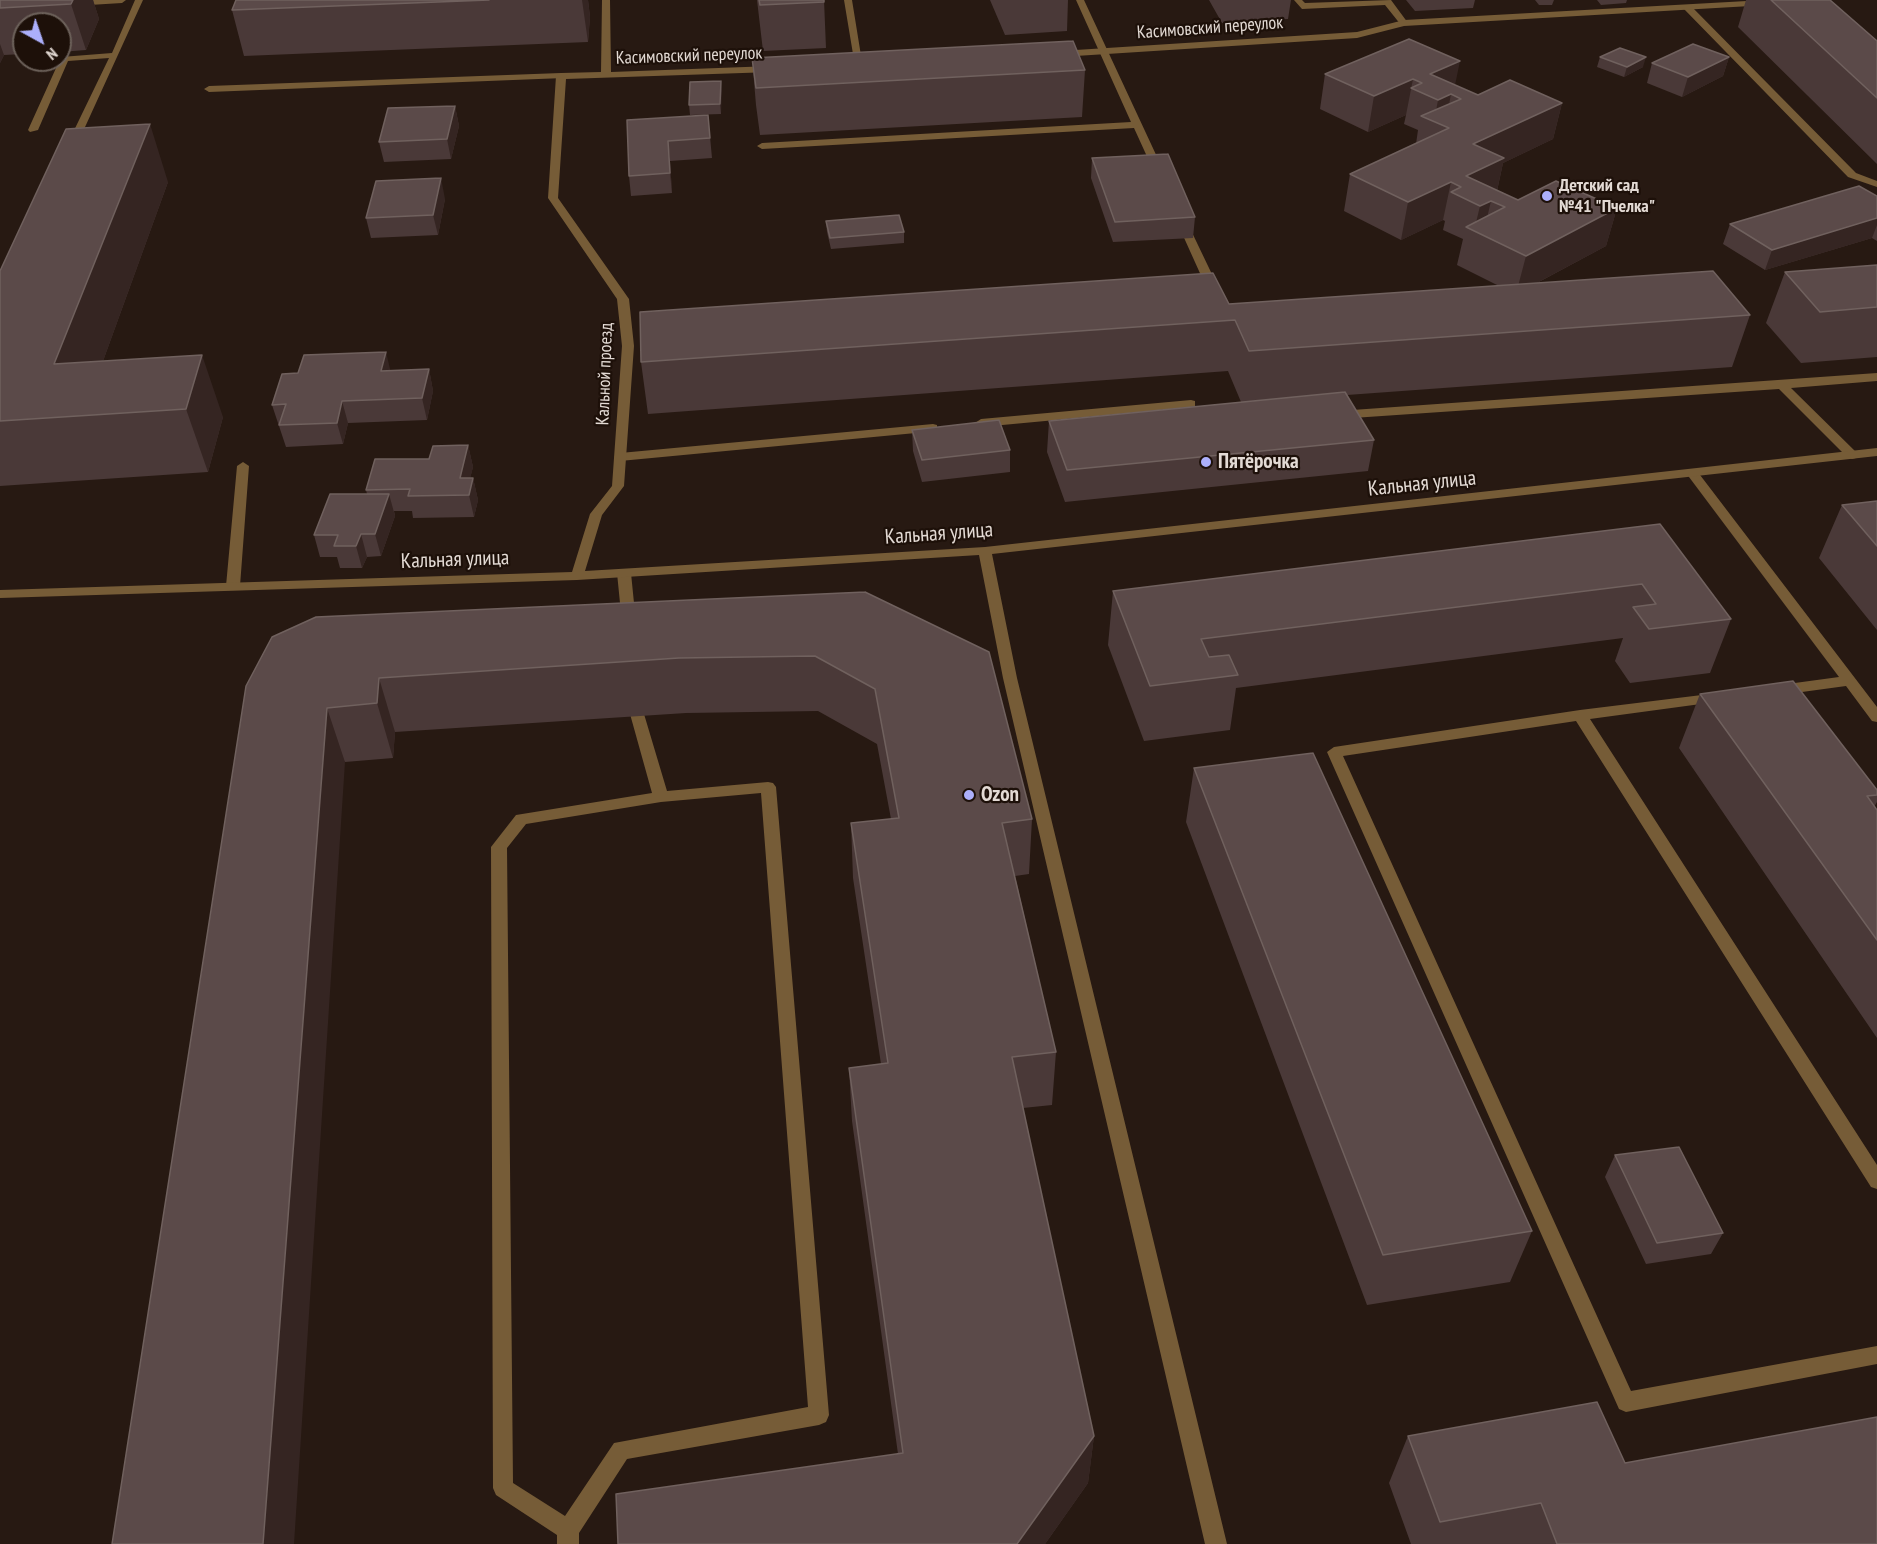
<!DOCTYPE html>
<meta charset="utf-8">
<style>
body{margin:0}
#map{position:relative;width:1877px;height:1544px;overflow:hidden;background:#271912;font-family:"PT Sans Narrow",sans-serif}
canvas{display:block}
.north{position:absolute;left:12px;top:12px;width:60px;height:60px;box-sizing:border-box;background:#1d1009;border:2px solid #6c615a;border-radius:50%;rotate:140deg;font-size:16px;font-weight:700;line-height:24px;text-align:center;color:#e3dad4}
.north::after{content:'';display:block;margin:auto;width:21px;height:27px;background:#acaffb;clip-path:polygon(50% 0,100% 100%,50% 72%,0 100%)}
</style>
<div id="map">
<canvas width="1877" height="1544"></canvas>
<div class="north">N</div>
</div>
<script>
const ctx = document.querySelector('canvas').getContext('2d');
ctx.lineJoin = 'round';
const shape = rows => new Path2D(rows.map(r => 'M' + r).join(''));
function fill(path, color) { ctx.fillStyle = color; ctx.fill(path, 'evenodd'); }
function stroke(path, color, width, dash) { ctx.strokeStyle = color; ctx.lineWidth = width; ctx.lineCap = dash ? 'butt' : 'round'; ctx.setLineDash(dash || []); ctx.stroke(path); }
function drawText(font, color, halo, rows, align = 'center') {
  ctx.font = font + ' "PT Sans Narrow",sans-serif'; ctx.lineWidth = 4.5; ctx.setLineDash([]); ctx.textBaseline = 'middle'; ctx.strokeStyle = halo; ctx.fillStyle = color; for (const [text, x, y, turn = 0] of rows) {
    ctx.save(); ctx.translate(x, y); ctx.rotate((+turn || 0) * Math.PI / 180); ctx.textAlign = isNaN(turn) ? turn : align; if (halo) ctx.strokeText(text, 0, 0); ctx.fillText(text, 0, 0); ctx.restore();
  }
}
const lane = shape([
 [79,0,126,0,122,3,73,6,69,3,79,0],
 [135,0,143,0,75,149,66,147,109,58,68,61,38,130,30,132,28,130,61,57,112,53,135,0],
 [844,0,852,0,863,68,855,66,844,0],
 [1076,0,1084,0,1165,174,1164,176,1155,174,1134,128,762,149,757,146,762,143,1131,122,1076,0],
 [1294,0,1302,0,1305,3,1391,0,1408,23,1401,25,1385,5,1302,9,1294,0],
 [1684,5,1690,5,1856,173,1877,181,1877,187,1848,177,1684,9,1684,5],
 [561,73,566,76,564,78,209,92,204,89,209,86,561,73],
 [1181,217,1186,220,1220,291,1218,293,1214,294,1208,291,1176,220,1181,217],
 [1877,373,1877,381,1791,388,1856,452,1858,455,1856,458,1852,459,1848,458,1779,389,1338,419,1332,415,1338,411,1877,373],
 [1191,400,1195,401,1195,407,981,427,975,423,981,419,1191,400],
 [933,424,937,425,937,431,620,461,614,457,620,453,933,424],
 [243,462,249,466,240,586,233,590,226,586,237,466,243,462],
 [1693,470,1697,471,1877,707,1877,722,1872,721,1846,686,1780,695,1775,693,1773,690,1780,685,1839,677,1689,477,1687,474,1693,470],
 [624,569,631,573,636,623,629,627,622,623,617,573,624,569],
 [1718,693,1725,698,1723,701,1590,719,1877,1165,1877,1189,1871,1187,1576,721,1343,756,1631,1391,1877,1346,1877,1364,1626,1412,1619,1409,1327,752,1334,747,1580,710,1718,693],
 [637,709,644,714,667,791,768,782,773,783,776,787,829,1415,826,1422,819,1425,627,1459,579,1533,579,1544,557,1544,557,1535,496,1495,493,1488,491,847,516,815,652,793,630,714,637,709],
 [761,793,808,1407,614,1443,565,1516,513,1483,507,848,526,824,661,802,761,793]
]);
const street = shape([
 [602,0,610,0,611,72,772,66,777,69,772,72,566,79,558,198,629,299,634,346,624,486,602,515,585,571,985,547,1877,448,1877,456,992,554,1017,678,1227,1544,1205,1544,1003,678,979,555,577,580,0,598,0,590,572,572,590,514,612,486,622,346,617,299,548,198,556,76,561,73,601,72,602,0],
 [1765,0,1769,3,1768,5,1404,26,1357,38,1060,57,1055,54,1060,51,1357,32,1404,20,1765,0]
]);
const wall = shape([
 [0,0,93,0,99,19,86,50,60,52,60,24,24,24,24,54,4,55,0,63],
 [236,0,588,0,590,17,588,42,244,56,232,10],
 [757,0,824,0,826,48,763,51],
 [990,0,1068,0,1067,31,1005,35],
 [1209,0,1291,0,1288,19,1222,23],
 [1406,0,1475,0,1473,8,1415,11],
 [1535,0,1554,0,1552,5,1539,5],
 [1597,0,1627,0,1626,3,1601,5],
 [1746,0,1830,0,1877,41,1877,164,1738,27],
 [1409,39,1455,85,1478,95,1562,103,1553,139,1503,163,1497,191,1518,200,1617,208,1606,246,1537,283,1750,315,1732,367,1347,395,1374,440,1368,471,1065,502,1047,452,1049,421,1241,402,1228,371,648,414,641,362,1229,304,1499,286,1457,265,1463,239,1443,230,1445,221,1443,220,1401,240,1344,211,1350,174,1416,144,1418,130,1404,124,1406,115,1368,132,1320,109,1325,74],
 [1600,57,1643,67,1624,77,1597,67],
 [1729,57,1723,76,1682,97,1647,83,1652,63],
 [752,58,1085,70,1082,117,760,135,756,105],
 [721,81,721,114,690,115,689,105],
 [455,106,459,126,451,159,384,162,379,142],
 [708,115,712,158,670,161,672,193,631,196,629,176,627,120],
 [1092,158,1195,217,1193,238,1113,242,1091,178],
 [168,182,103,361,223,417,208,472,0,486,0,271],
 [1877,196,1877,241,1872,238,1765,270,1723,244,1730,224],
 [445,199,438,235,371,238,366,218],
 [826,221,904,232,904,243,831,249,827,232],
 [1877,265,1877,357,1801,363,1766,323,1785,272],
 [429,369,433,391,427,420,348,423,343,444,286,447,272,405,391,371],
 [912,430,1010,450,1010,472,922,482,913,451],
 [468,445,473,467,470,478,473,478,478,500,474,517,413,518,412,511,394,511,395,516,381,556,367,557,362,568,340,568,337,557,320,557,314,535,367,494,366,490,429,459],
 [1877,501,1877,630,1819,558,1842,505],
 [1660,524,1731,619,1710,673,1630,683,1615,661,1623,638,1236,688,1230,730,1144,741,1108,645,1113,591],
 [865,592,1032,819,1029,874,1015,876,1056,1052,1052,1105,1023,1108,1094,1436,1088,1483,1045,1544,618,1544,898,1454,852,1121,849,1068,881,1064,853,878,851,823,891,819,877,744,818,711,686,713,395,732,393,758,345,762,246,686],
 [1700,694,1877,790,1877,802,1874,807,1877,810,1877,1038,1679,748],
 [1194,768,1532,1231,1510,1282,1367,1305,1186,822],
 [1615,1155,1723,1233,1711,1254,1646,1264,1605,1177],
 [1408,1436,1625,1463,1877,1544,1411,1544,1389,1483]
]);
const shadedWall = shape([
 [73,0,93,0,99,19,86,50,71,4],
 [582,0,588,0,590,17,588,42],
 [0,44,4,55,0,63],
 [1646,57,1643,67,1624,77,1627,67],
 [1729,57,1723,76,1682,97,1688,77],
 [1460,61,1453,95,1451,94,1445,126,1434,122,1438,100,1430,74],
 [1413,79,1406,115,1368,132,1374,96],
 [721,81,722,91,721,114,720,104],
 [1562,103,1553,139,1503,163,1496,195,1462,197,1473,144],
 [455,106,459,126,451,159,447,139],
 [150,124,168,182,83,416,54,364],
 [668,141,670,161,672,193,670,173],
 [441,178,445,199,438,235,433,215],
 [1451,182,1443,220,1401,240,1408,202],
 [1491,201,1483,235,1474,231,1480,206],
 [1617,208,1606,246,1516,294,1526,256],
 [1877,218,1877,225,1872,238,1765,270,1772,250],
 [386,352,391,373,381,371],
 [202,355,223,417,208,472,186,409],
 [429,369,433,391,427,420,422,398],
 [342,401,348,423,343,444,337,423],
 [468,445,473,467,466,495,460,478],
 [473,478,478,500,474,517,469,495],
 [389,494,395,516,381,556,375,534],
 [361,534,367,557,362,568,356,546],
 [379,678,395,732,393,758,377,703],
 [327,708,345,762,294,1544,263,1544],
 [1094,1436,1088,1483,1045,1544,1017,1544]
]);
const building = shape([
 [0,0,73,0,71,4,0,8,0,0],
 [236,0,489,0,232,10,236,0],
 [759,0,824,0,824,2,760,5,759,0],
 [1771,0,1830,0,1877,41,1877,98,1771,0],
 [1409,39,1460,61,1430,74,1478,95,1510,80,1562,103,1473,144,1504,158,1466,176,1518,200,1556,181,1617,208,1526,256,1466,227,1505,207,1491,201,1480,206,1451,192,1461,187,1451,182,1408,202,1350,174,1449,128,1421,116,1461,99,1451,94,1438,100,1411,88,1422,83,1413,79,1374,96,1325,74,1409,39],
 [1073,41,1085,70,756,88,752,58,1073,41],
 [1693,44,1729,57,1688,77,1652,63,1693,44],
 [1620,48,1646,57,1627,67,1600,57,1620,48],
 [721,81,720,104,689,105,690,82,721,81],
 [455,106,447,139,379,142,388,108,455,106],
 [708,115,710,138,668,141,670,173,629,176,627,120,708,115],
 [150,124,54,364,202,355,186,409,0,421,0,271,66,129,150,124],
 [1168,154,1195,217,1115,222,1092,158,1168,154],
 [441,178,433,215,366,218,376,181,441,178],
 [1859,186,1877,196,1877,218,1772,250,1730,224,1859,186],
 [899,215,904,232,830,238,826,221,899,215],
 [1877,265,1877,307,1820,312,1785,272,1877,265],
 [1713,271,1750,315,1249,351,1235,320,641,362,640,312,1213,273,1229,304,1713,271],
 [386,352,381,371,429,369,422,398,342,401,337,423,279,425,286,404,272,405,282,374,298,373,304,355,386,352],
 [1345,392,1374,440,1067,470,1049,421,1345,392],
 [999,420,1010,450,922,460,912,430,999,420],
 [468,445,460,478,473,478,469,495,408,496,410,489,366,490,375,459,429,459,433,446,468,445],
 [330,494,389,494,375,534,361,534,356,546,334,546,338,535,314,535,330,494],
 [1877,501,1877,546,1842,505,1877,501],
 [1660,524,1731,619,1649,629,1633,607,1656,604,1642,584,1201,639,1209,657,1229,655,1238,675,1150,686,1113,591,1660,524],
 [865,592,989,652,1032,819,1002,823,1056,1052,1012,1057,1094,1436,1017,1544,618,1544,616,1494,903,1453,849,1068,888,1063,851,823,899,818,875,689,815,656,679,658,379,678,377,703,327,708,263,1544,112,1544,246,686,272,637,316,617,865,592],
 [1793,681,1877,790,1877,795,1867,796,1877,810,1877,940,1700,694,1793,681],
 [1313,753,1532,1231,1383,1255,1194,768,1313,753],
 [1679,1147,1723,1233,1657,1243,1615,1155,1679,1147],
 [1597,1402,1625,1463,1877,1417,1877,1544,1557,1544,1541,1503,1440,1522,1408,1436,1597,1402]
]);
const markers = [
 [1547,196,6,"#acaffb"],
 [1206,462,6,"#acaffb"],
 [969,795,6,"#acaffb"]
];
const farStreetnames = [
 ["Касимовский переулок",1210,28,-4],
 ["Касимовский переулок",689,56,-2],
 ["Кальной проезд",605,374,-88]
];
const farPoinames = [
 ["Детский сад",1559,186],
 ["№41 \"Пчелка\"",1559,207]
];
const poiNames = [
 ["Пятёрочка",1218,462],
 ["Ozon",981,795]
];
const streetNames = [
 ["Кальная улица",1422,484,-6],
 ["Кальная улица",939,534,-4],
 ["Кальная улица",455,560,-2]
];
fill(lane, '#765c37');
fill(street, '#765c37');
fill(wall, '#4a3938');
fill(shadedWall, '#352522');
fill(building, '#5b4a49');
stroke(building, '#70615e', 1.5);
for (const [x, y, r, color] of markers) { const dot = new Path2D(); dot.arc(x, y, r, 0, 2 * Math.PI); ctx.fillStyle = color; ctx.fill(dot); stroke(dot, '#1d1009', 2); }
drawText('18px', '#e3dad4', '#1d1009', farStreetnames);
drawText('bold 18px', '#e3dad4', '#1d1009', farPoinames, 'left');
drawText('bold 21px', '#e3dad4', '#1d1009', poiNames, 'left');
drawText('21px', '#e3dad4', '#1d1009', streetNames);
</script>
